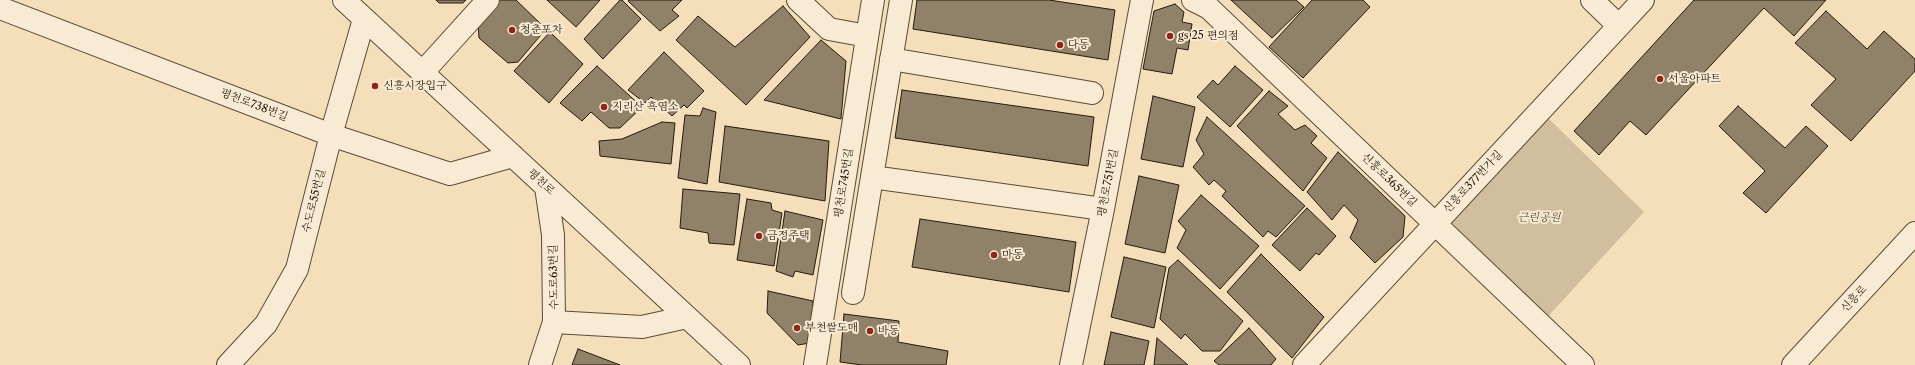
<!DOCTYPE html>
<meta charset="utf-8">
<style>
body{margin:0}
canvas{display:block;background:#f5dfbb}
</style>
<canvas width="1915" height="365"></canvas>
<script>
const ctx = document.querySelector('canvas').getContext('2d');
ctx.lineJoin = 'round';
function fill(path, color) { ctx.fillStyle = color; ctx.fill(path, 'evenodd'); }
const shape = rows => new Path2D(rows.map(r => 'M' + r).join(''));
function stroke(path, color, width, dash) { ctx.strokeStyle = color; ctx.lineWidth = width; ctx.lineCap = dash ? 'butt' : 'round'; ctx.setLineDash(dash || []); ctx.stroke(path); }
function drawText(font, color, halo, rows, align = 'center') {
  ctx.font = font + ' "Libre Caslon Text","Noto Serif KR",serif'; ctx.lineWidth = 4; ctx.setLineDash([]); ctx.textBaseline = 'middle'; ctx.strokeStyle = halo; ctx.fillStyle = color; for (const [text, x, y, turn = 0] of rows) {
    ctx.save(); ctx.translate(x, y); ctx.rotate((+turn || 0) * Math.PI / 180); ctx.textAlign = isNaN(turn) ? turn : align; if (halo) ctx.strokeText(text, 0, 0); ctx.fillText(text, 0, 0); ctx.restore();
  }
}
const green = shape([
 [1540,110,1644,212,1541,324,1435,224]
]);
const building = shape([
 [436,0,466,0,463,3,439,3,436,0],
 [499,0,516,0,546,29,518,62,508,63,479,38,478,24,499,0],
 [547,0,600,0,576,27,547,0],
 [620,0,622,0,641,19,603,59,584,39,620,0],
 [629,0,682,0,672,10,679,16,660,31,628,1,629,0],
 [917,0,1049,0,1115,10,1108,60,913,29,917,0],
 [1231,0,1296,0,1304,7,1272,38,1231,0],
 [1312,0,1363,0,1370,7,1303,78,1269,47,1312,0],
 [1694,0,1826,0,1794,36,1764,8,1646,135,1630,121,1599,155,1574,131,1694,0],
 [1175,4,1184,12,1182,22,1192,24,1188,50,1177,48,1172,74,1143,69,1154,11,1175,4],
 [783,6,810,37,746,105,676,40,698,16,735,47,783,6],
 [1826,11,1867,49,1884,31,1915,59,1915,71,1851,141,1811,105,1836,79,1795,43,1826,11],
 [550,32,583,64,549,103,514,71,550,32],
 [821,40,846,61,841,119,764,100,821,40],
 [664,52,704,91,687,108,684,105,672,116,651,97,645,103,628,90,664,52],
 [597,66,642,107,620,128,609,128,591,112,582,121,560,103,597,66],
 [1235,66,1263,90,1230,127,1197,97,1213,80,1218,85,1235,66],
 [902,90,1094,117,1088,166,895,138,902,90],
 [1269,91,1288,106,1278,114,1295,130,1305,125,1317,136,1311,143,1327,158,1303,191,1237,126,1269,91],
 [1153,96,1195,107,1183,167,1141,159,1153,96],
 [1738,106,1785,148,1806,126,1828,146,1766,213,1743,193,1765,171,1719,126,1738,106],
 [703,108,716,112,707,184,678,178,685,115,700,116,703,108],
 [1207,117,1305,206,1276,237,1268,231,1263,237,1222,196,1226,191,1214,180,1209,185,1193,167,1204,154,1196,140,1207,117],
 [662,122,675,123,671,164,600,156,599,141,622,139,662,122],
 [725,126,829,141,825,201,719,182,725,126],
 [1338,152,1405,216,1403,237,1375,263,1350,238,1358,220,1344,205,1332,220,1307,192,1338,152],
 [1139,176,1179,185,1165,253,1125,244,1139,176],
 [683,189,740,194,734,245,709,243,708,233,680,228,683,189],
 [1201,195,1259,246,1220,289,1177,248,1186,230,1178,221,1201,195],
 [747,199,771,203,772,210,782,213,774,266,737,260,747,199],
 [1307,208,1336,236,1319,255,1316,253,1300,271,1272,245,1307,208],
 [785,211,823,220,813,275,795,271,793,277,776,271,785,211],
 [920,219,1076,242,1069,292,912,267,920,219],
 [1261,254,1324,317,1292,358,1227,292,1261,254],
 [1124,257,1166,267,1154,328,1111,317,1124,257],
 [1178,260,1243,321,1220,351,1202,351,1185,334,1181,339,1160,319,1169,268,1178,260],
 [768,291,813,301,810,343,798,345,767,313,768,291],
 [844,314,899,321,898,342,948,351,946,365,862,365,840,362,844,314],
 [1249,328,1276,359,1271,365,1219,365,1214,361,1249,328],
 [1111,332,1149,341,1144,365,1104,365,1111,332],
 [1157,338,1188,365,1154,365,1157,338],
 [578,349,620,365,572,365,578,349]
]);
const minor = shape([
 [344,0,739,365],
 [798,0,829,29,867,36],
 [1193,0,1209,8,1583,365],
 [1592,0,1619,26],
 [0,8,331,135,450,174,513,156],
 [891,59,1092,93],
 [422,73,488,0],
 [872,177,1103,209],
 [853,293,901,0],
 [554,322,642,327,687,317],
 [228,365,266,324,297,269,331,135,364,19],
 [540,365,554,322,553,235,546,187],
 [815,365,873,0],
 [1071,365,1103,209,1142,0],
 [1304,365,1643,0],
 [1793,365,1915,233]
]);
const markers = [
 [512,30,4,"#8f2418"],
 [1170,36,4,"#8f2418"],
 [1060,45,4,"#8f2418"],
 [1660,79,4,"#8f2418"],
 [375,86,4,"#8f2418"],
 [604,107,4,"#8f2418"],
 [759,236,4,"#8f2418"],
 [994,255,4,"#8f2418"],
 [797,328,4,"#8f2418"],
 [870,331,4,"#8f2418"]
];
const poiNames = [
 ["청춘포차",520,30],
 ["gs 25 편의점",1178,36],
 ["다동",1068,45],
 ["서울아파트",1668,79],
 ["신흥시장입구",383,86],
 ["지리산 흑염소",612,107],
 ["금정주택",767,236],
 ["마동",1002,255],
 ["부천쌀도매",805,328],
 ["바동",878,331]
];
const streetNames = [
 ["평천로738번길",254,105,21],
 ["신흥로365번길",1389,180,44],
 ["평천로",541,182,43],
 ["신흥로377번가길",1473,182,-47],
 ["평천로745번길",844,183,-81],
 ["평천로751번길",1108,183,-79],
 ["수도로55번길",314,201,-76],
 ["수도로63번길",554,277,-91],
 ["신흥로",1854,299,-47]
];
const parkNames = [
 ["근린공원",1539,218]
];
fill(green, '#d1be9e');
fill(building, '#918168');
stroke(building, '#241b0f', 1);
stroke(minor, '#584c3a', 24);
stroke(minor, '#f8ead3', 22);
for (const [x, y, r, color] of markers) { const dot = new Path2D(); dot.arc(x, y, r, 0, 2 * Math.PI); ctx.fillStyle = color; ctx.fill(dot); stroke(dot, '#f8ead3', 1.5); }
drawText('11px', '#241b0f', '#f8ead3', poiNames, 'left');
drawText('11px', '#241b0f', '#f8ead3', streetNames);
drawText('italic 11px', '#584c3a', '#f8ead3', parkNames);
</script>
